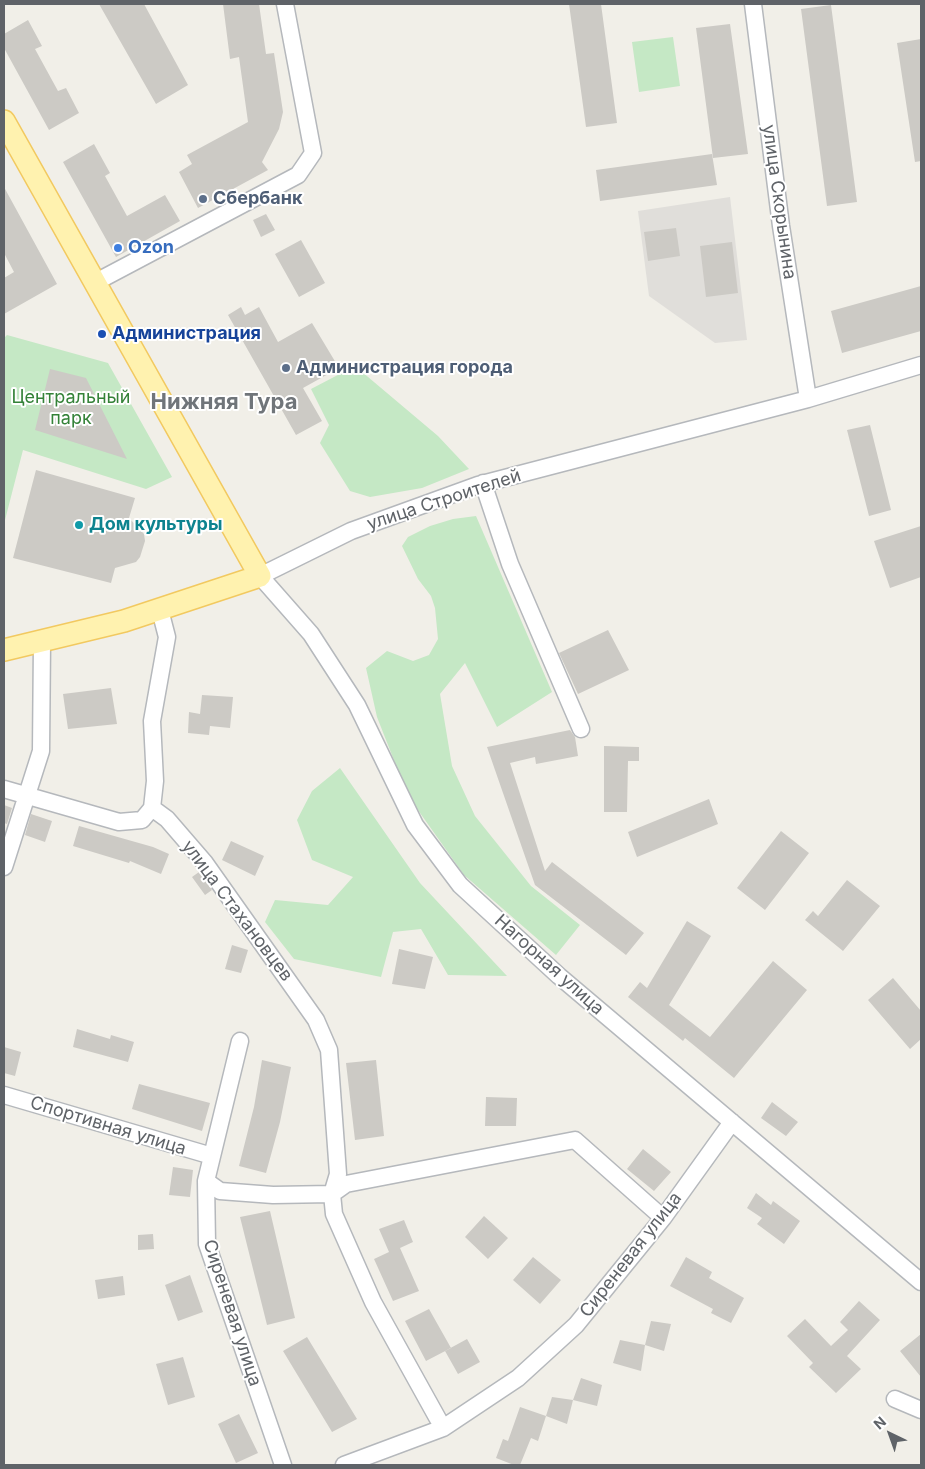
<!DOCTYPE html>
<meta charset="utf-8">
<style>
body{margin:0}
#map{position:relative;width:925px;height:1469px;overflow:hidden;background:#f1efe8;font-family:Inter,sans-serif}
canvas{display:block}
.frame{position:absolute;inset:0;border:5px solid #5f6368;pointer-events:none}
.north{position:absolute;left:865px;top:1409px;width:50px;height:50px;-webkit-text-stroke:4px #fff;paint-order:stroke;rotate:318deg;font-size:14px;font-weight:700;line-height:20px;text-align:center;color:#5f6368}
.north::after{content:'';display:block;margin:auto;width:18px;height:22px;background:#5f6368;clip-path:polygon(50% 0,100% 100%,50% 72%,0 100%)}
</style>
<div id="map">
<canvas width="925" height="1469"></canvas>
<div class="frame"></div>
<div class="north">N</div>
</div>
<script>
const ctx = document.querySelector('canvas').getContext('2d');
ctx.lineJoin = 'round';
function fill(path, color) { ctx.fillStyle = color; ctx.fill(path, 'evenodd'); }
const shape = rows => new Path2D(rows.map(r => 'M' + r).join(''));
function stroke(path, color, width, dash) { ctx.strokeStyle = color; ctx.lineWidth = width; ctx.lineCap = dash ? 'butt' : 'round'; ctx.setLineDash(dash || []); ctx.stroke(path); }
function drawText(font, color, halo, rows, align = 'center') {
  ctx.font = font + ' Inter,sans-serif'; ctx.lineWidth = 4; ctx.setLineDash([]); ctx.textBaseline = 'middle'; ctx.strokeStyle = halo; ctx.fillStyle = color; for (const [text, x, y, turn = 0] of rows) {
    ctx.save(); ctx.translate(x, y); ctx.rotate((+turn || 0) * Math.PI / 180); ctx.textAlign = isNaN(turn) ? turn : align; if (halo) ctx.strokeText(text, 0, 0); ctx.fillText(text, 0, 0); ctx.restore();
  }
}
const industrial = shape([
 [730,197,747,340,715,343,649,296,638,211]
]);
const green = shape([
 [673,37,680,86,639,92,632,42],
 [7,335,108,363,172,477,146,489,23,450,4,524,4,338],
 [355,366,438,436,469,469,422,488,370,497,350,491,320,443,329,425,311,389],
 [476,516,552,692,497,727,465,663,440,694,452,766,475,816,531,886,580,925,556,955,464,875,408,796,377,717,366,668,387,651,413,661,429,655,438,639,435,608,431,596,418,579,402,546,408,537,430,526,453,519],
 [340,768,420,883,507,976,448,975,421,929,393,932,381,977,294,959,265,922,275,900,328,905,353,877,312,860,297,820,312,791]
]);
const building = shape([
 [99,4,144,4,188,85,156,104],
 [223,4,259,4,266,54,274,53,283,112,279,129,262,162,268,170,198,208,179,172,192,164,187,155,248,122,239,57,230,59],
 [569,4,601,4,617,123,586,127],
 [831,5,857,202,827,206,801,9],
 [28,20,42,46,35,49,58,91,66,88,79,113,49,130,4,48,4,34],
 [730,24,748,154,713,158,696,28],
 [921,39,921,161,915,162,897,43],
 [94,144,110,173,105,176,127,216,165,195,180,221,116,257,63,162],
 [712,154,717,185,600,201,596,170],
 [4,187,57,284,4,314,4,278,14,272,4,253],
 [266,214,275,230,261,237,253,220],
 [676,228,680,256,648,261,644,232],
 [301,240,325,283,299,297,275,254],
 [732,242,738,293,706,297,700,246],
 [921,286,921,331,842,353,831,311],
 [241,307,245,315,259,307,278,342,312,323,339,368,303,388,322,421,296,435,228,315],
 [50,369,86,378,127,459,35,430],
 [870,425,891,510,869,516,847,430],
 [36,470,135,498,129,518,144,534,145,541,140,557,136,562,115,568,111,583,13,558],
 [921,526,921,577,890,588,874,541],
 [608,630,629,670,578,694,559,653],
 [111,688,117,724,68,729,63,694],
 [202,695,233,697,230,728,210,726,209,735,188,733,189,712,200,714],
 [570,730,575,737,578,756,536,764,535,757,510,763,545,871,552,862,644,933,626,955,535,885,487,747],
 [604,746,639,747,639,761,628,761,627,812,604,812],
 [709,799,718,824,637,857,628,832],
 [4,805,12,808,7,824,4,823],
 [31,814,52,821,45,842,25,835],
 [79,826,153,847,169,854,161,874,130,861,129,863,73,846],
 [781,831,809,853,765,910,737,888],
 [231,841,264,856,255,876,222,860],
 [199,872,212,890,205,895,192,877],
 [847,880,880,906,843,951,805,920,813,911,818,916],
 [687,921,711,936,669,1005,710,1037,773,961,807,990,734,1078,685,1038,683,1041,628,997,640,982,647,988],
 [232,945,248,950,241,973,225,969],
 [399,949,433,957,425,989,392,984],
 [893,978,921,1011,921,1039,910,1049,868,1000],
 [77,1029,110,1039,111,1035,134,1042,128,1062,73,1047],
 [4,1047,21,1052,15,1076,4,1073],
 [262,1060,291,1067,280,1122,266,1173,239,1166,254,1107],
 [376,1060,384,1136,355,1140,346,1063],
 [139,1084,210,1103,202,1131,132,1109],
 [486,1097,517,1098,516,1126,485,1126],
 [772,1102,798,1122,786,1136,761,1118],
 [643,1149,671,1172,654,1191,627,1169],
 [173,1167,193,1170,190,1197,169,1195],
 [756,1193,771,1205,773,1201,800,1221,784,1244,757,1224,762,1218,747,1208],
 [270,1211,295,1318,267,1325,240,1217],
 [484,1216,508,1238,488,1259,465,1237],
 [404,1220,413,1242,400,1248,419,1291,393,1301,374,1259,389,1252,379,1229],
 [153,1234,154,1249,138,1250,138,1235],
 [533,1257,561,1280,540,1304,513,1280],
 [686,1257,712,1272,709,1278,744,1298,731,1323,711,1313,713,1309,670,1286],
 [190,1275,203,1312,178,1321,165,1285],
 [123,1276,125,1295,98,1299,95,1280],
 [859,1301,880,1320,847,1356,861,1369,836,1393,809,1367,813,1363,787,1336,805,1319,831,1346,848,1330,840,1322],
 [429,1309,451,1348,426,1361,405,1321],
 [651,1321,671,1324,664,1351,645,1345],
 [921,1334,921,1377,900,1351],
 [307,1337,357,1419,332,1432,283,1351],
 [467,1339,480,1362,458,1374,445,1351],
 [620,1340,645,1345,641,1371,613,1363],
 [183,1357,195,1397,168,1405,156,1364],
 [581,1378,602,1385,597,1406,573,1400],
 [552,1397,573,1400,567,1424,546,1416],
 [520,1407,546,1416,538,1441,531,1438,520,1465,514,1465,496,1458,503,1439,508,1441],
 [239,1414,258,1453,236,1463,218,1424]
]);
const minor = shape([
 [753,4,781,226,808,399],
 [94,283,298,175,313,153,285,4],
 [921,365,808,399,478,485,351,531,260,576,311,634,357,705,415,825,460,885,559,976,921,1282],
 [483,483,510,564,581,729],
 [4,789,119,822,142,820,152,808],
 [152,808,167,819,205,863,316,1020,329,1050,338,1174,332,1194,334,1214,373,1302,443,1428],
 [152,808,155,781,152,721,167,637,160,610],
 [4,867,41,751,42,642],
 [240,1041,206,1181,207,1244,283,1465],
 [4,1095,212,1156],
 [206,1181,220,1191,273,1195,332,1194,346,1184,575,1140,663,1218],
 [895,1399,921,1410],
 [344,1465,443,1428,518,1378,576,1325,663,1218,732,1122]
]);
const major = shape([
 [4,121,260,576,124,621,4,650]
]);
const markers = [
 [203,199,5,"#5c6f8a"],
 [118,248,5,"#3f7fe0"],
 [102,334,5,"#1a4fb4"],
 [286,368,5,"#5c6f8a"],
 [79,525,5,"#0f9aa8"]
];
const serviceNames = [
 ["Сбербанк",213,199],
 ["Администрация города",296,368]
];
const streetNames = [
 ["улица Скорынина",779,202,82],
 ["улица Строителей",444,500,-18],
 ["улица Стахановцев",237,911,53],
 ["Нагорная улица",549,965,42],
 ["Спортивная улица",108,1126,17],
 ["Сиреневая улица",631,1255,-52],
 ["Сиреневая улица",232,1313,72]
];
const shopNames = [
 ["Ozon",128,248]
];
const transitNames = [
 ["Администрация",112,334]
];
const parkNames = [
 ["Центральный",71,398],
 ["парк",71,419]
];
const cultureNames = [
 ["Дом культуры",89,525]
];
const districtNames = [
 ["Нижняя Тура",224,402]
];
fill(industrial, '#e0deda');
fill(green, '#c5e8c5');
fill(building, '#cccac5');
stroke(minor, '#b5b8bc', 19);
stroke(major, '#f2c960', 24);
stroke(minor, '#fff', 16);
stroke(major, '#fff2af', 21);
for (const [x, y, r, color] of markers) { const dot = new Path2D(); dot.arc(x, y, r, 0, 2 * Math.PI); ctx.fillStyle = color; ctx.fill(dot); stroke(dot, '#fff', 2); }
drawText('bold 18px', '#4e5e75', '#fff', serviceNames, 'left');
drawText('18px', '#5f6368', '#fff', streetNames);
drawText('bold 18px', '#366cbe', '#fff', shopNames, 'left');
drawText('bold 18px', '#164399', '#fff', transitNames, 'left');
drawText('18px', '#348238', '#fff', parkNames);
drawText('bold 18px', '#0d838f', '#fff', cultureNames, 'left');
drawText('bold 22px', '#70757a', '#fff', districtNames);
</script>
